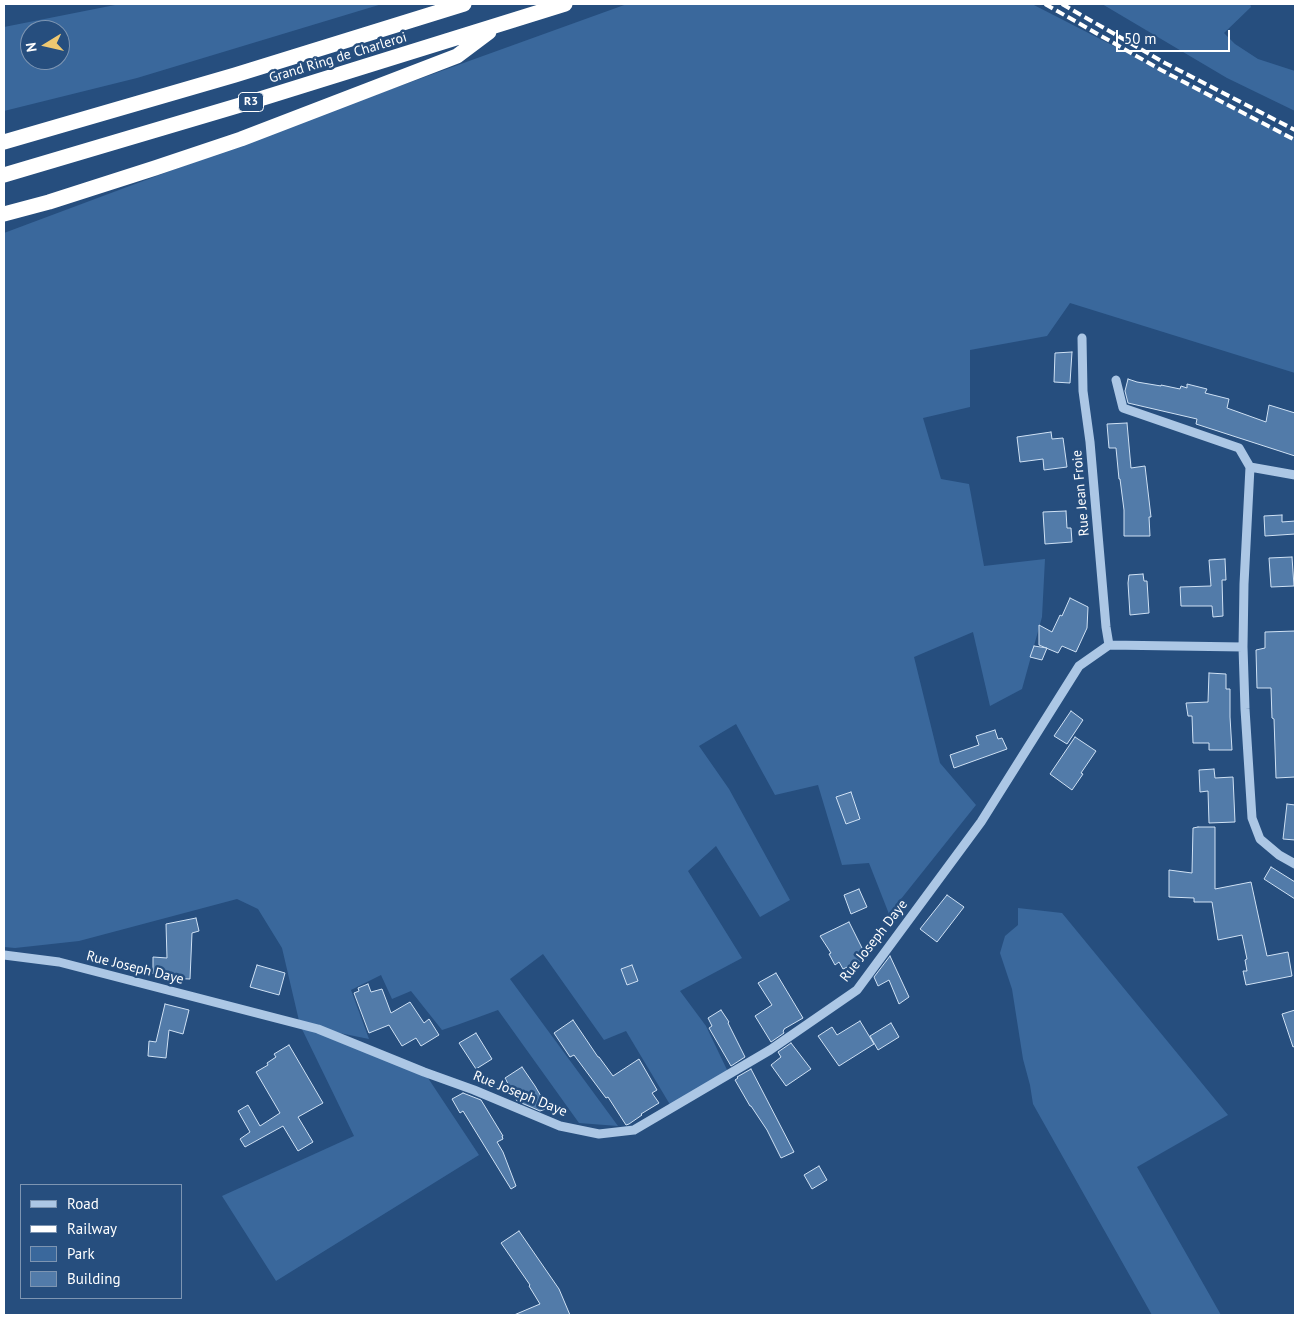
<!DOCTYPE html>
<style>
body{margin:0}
#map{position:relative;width:1299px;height:1319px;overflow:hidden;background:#264e7e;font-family:"PT Sans",sans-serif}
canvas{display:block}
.frame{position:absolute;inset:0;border:5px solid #fff;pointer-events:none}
.legend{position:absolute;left:20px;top:1184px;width:162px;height:115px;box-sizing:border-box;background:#264e7e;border:1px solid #7d95b2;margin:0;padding:6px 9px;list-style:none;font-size:15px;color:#fff}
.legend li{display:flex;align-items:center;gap:10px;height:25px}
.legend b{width:25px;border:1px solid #7d95b2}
.north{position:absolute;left:20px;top:20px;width:50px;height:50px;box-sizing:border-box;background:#264e7e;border:1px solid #7d95b2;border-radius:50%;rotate:261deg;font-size:14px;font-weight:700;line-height:20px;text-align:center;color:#fff}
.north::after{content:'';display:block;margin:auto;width:18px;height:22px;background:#eec871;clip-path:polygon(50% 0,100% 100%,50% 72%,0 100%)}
.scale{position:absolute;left:1116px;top:30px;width:114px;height:22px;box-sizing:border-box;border:2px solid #fff;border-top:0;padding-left:6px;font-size:15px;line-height:18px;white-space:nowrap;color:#fff;-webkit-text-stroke:4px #264e7e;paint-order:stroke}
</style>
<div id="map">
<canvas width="1299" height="1319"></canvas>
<div class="frame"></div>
<ul class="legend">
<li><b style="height:6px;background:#acc7e5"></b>Road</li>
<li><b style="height:6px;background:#fff"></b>Railway</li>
<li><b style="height:14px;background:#3a689c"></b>Park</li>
<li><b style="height:14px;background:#527ba9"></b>Building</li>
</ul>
<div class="north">N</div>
<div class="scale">50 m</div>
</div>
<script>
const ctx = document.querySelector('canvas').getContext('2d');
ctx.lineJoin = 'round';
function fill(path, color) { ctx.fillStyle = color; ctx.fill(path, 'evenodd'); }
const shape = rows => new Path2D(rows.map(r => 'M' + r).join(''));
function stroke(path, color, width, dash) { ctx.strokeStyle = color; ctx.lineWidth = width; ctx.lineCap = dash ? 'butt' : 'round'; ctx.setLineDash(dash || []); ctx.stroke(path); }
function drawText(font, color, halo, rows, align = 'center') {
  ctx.font = font + ' "PT Sans",sans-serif'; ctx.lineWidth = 5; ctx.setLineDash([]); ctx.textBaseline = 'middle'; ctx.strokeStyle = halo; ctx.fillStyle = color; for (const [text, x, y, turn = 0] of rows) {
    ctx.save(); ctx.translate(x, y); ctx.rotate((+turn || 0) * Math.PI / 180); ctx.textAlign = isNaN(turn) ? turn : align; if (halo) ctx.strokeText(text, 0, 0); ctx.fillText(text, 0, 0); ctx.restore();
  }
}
const green = shape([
 [120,4,382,4,137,78,4,111,4,27],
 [30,30,60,30,60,60,30,60],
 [627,4,1032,4,1295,139,1295,373,1070,303,1047,336,970,350,970,407,923,418,941,479,969,484,984,566,1045,559,1042,617,1022,689,990,706,973,632,914,657,940,763,976,805,889,914,869,863,842,865,818,785,775,795,736,724,699,746,729,789,790,900,760,917,716,846,688,871,742,958,680,991,706,1026,729,1074,672,1108,626,1031,604,1040,543,954,510,979,618,1126,579,1123,498,1010,457,1025,442,1030,411,991,392,999,381,975,351,990,369,1039,305,1026,424,1072,479,1155,276,1281,222,1196,354,1136,300,1025,282,948,258,909,237,899,79,941,15,948,4,947,4,233,325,113],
 [1102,4,1250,4,1251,7,1224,33,1235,44,1258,59,1295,71,1295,111,1227,78],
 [1018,908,1062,913,1228,1115,1137,1167,1221,1315,1152,1315,1033,1104,1030,1085,1023,1059,1012,989,1000,953,1005,936,1018,925]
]);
const building = shape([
 [1072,352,1070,383,1054,382,1055,353,1072,352],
 [1128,379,1137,382,1161,386,1161,385,1180,389,1181,386,1187,388,1187,384,1207,389,1205,393,1229,399,1227,408,1266,422,1269,405,1295,413,1295,456,1196,424,1197,419,1128,403,1125,391,1128,379],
 [1127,423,1131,468,1145,466,1151,517,1149,517,1150,536,1124,536,1124,510,1120,479,1119,479,1116,448,1109,448,1107,424,1127,423],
 [1051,432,1052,439,1063,438,1067,467,1044,470,1043,459,1020,462,1017,437,1051,432],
 [1066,511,1067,528,1071,528,1072,542,1045,544,1043,512,1066,511],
 [1282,515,1282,522,1295,521,1295,534,1265,536,1264,516,1282,515],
 [1292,557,1294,586,1271,587,1269,558,1292,557],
 [1225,559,1226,580,1222,580,1223,616,1213,617,1212,606,1181,606,1180,587,1211,586,1209,560,1225,559],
 [1143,574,1144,581,1147,581,1149,613,1130,615,1128,583,1129,575,1143,574],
 [1070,598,1088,607,1087,628,1076,652,1062,646,1058,653,1039,645,1039,625,1052,632,1060,615,1062,616,1070,598],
 [1295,631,1295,777,1276,778,1274,719,1272,718,1271,688,1257,688,1256,650,1265,648,1265,632,1295,631],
 [1034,646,1047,648,1042,660,1030,657,1034,646],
 [1209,673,1226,674,1226,689,1230,689,1230,717,1232,750,1209,750,1209,743,1193,743,1192,716,1188,716,1186,703,1208,702,1209,673],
 [1071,711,1083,720,1067,744,1054,736,1071,711],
 [995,730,998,739,1002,738,1007,749,954,768,950,755,979,745,976,736,995,730],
 [1075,737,1096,751,1081,773,1083,774,1072,790,1050,774,1075,737],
 [1214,769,1215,778,1233,777,1235,822,1209,823,1208,791,1200,792,1199,770,1214,769],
 [851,792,860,819,846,824,836,797,851,792],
 [1287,804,1295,805,1295,840,1283,839,1287,804],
 [1198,827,1215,827,1215,889,1251,882,1267,956,1288,952,1292,976,1246,985,1243,971,1247,971,1245,960,1247,959,1242,935,1218,940,1212,902,1194,902,1194,898,1169,897,1169,870,1192,873,1193,828,1198,827],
 [1271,867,1295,882,1295,899,1264,879,1271,867],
 [859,889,867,907,851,914,844,895,859,889],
 [947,895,964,907,937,942,920,929,947,895],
 [196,918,199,931,192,933,190,979,166,978,166,975,153,974,153,957,167,958,166,924,196,918],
 [849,922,867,958,843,969,839,962,835,965,829,954,831,953,820,936,849,922],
 [890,956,909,997,899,1004,889,980,878,986,874,977,890,956],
 [257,965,285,973,279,995,250,987,257,965],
 [632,965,638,981,627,985,621,969,632,965],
 [776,973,803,1018,784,1029,784,1030,783,1031,784,1033,771,1042,755,1016,772,1005,758,983,776,973],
 [368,984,371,992,382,989,391,1013,410,1002,424,1023,429,1019,439,1035,421,1046,416,1038,402,1046,389,1025,369,1033,354,993,359,991,358,988,368,984],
 [165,1004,189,1010,183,1034,169,1030,166,1058,148,1056,149,1041,156,1042,165,1004],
 [721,1010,729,1022,728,1023,745,1057,731,1066,709,1028,712,1026,708,1018,721,1010],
 [1295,1010,1295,1046,1293,1047,1282,1014,1295,1010],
 [573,1020,598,1057,599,1057,613,1076,639,1059,657,1090,652,1093,659,1103,641,1114,642,1115,629,1124,626,1125,608,1097,606,1098,574,1055,570,1057,554,1033,573,1020],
 [860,1021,874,1044,839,1066,818,1036,832,1027,837,1035,860,1021],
 [891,1023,899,1037,878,1050,870,1036,891,1023],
 [476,1033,492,1059,476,1069,459,1043,476,1033],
 [791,1043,811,1069,786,1086,771,1065,781,1057,778,1052,791,1043],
 [289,1045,323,1103,298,1117,313,1142,298,1151,283,1126,245,1147,240,1139,250,1132,238,1111,248,1105,260,1126,280,1113,256,1072,268,1065,267,1063,276,1057,274,1054,289,1045],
 [522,1067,535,1086,548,1108,540,1111,517,1101,505,1078,522,1067],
 [751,1069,794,1152,781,1158,767,1130,751,1106,750,1106,735,1080,738,1078,737,1077,751,1069],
 [463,1093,481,1100,503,1136,502,1136,503,1139,497,1142,503,1152,516,1186,511,1189,463,1111,460,1113,452,1099,463,1093],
 [819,1166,827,1180,812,1189,804,1175,819,1166],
 [519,1231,559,1289,570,1315,514,1315,540,1304,529,1286,530,1285,501,1243,519,1231]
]);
const minor = shape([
 [1082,338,1083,391,1090,442,1106,627,1109,645,1243,647],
 [1116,380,1123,408,1239,448,1250,467,1295,475],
 [1250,467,1244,584,1243,647,1245,709,1252,818,1260,839,1279,855,1295,864],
 [4,955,59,962,318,1029,424,1072,474,1090,560,1126,599,1134,634,1130,770,1050,857,990,981,822,1079,666,1109,645]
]);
const highway = shape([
 [4,142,235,75,464,4],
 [4,175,247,103,565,4],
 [4,214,49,202,155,168,241,139,457,56,489,32]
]);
const rail = shape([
 [1045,4,1161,70,1295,140],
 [1062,4,1165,63,1295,130]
]);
const shields = [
 [251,102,25]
];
const shieldNames = [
 ["R3",251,102]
];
const streetNames = [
 ["Grand Ring de Charleroi",338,58,-17],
 ["Rue Jean Froie",1081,493,-95],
 ["Rue Joseph Daye",874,941,-52],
 ["Rue Joseph Daye",135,968,14],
 ["Rue Joseph Daye",520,1094,22]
];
fill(green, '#3a689c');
fill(building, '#527ba9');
stroke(building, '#cfe1f4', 1);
stroke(minor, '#acc7e5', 9);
stroke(highway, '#fff', 15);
stroke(rail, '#fff', 4, [9, 4]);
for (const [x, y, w] of shields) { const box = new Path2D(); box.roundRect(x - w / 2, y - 9.5, w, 19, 4); ctx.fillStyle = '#264e7e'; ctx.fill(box); stroke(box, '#fff', 1); }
drawText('bold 12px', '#fff', null, shieldNames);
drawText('14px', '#fff', '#264e7e', streetNames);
</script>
